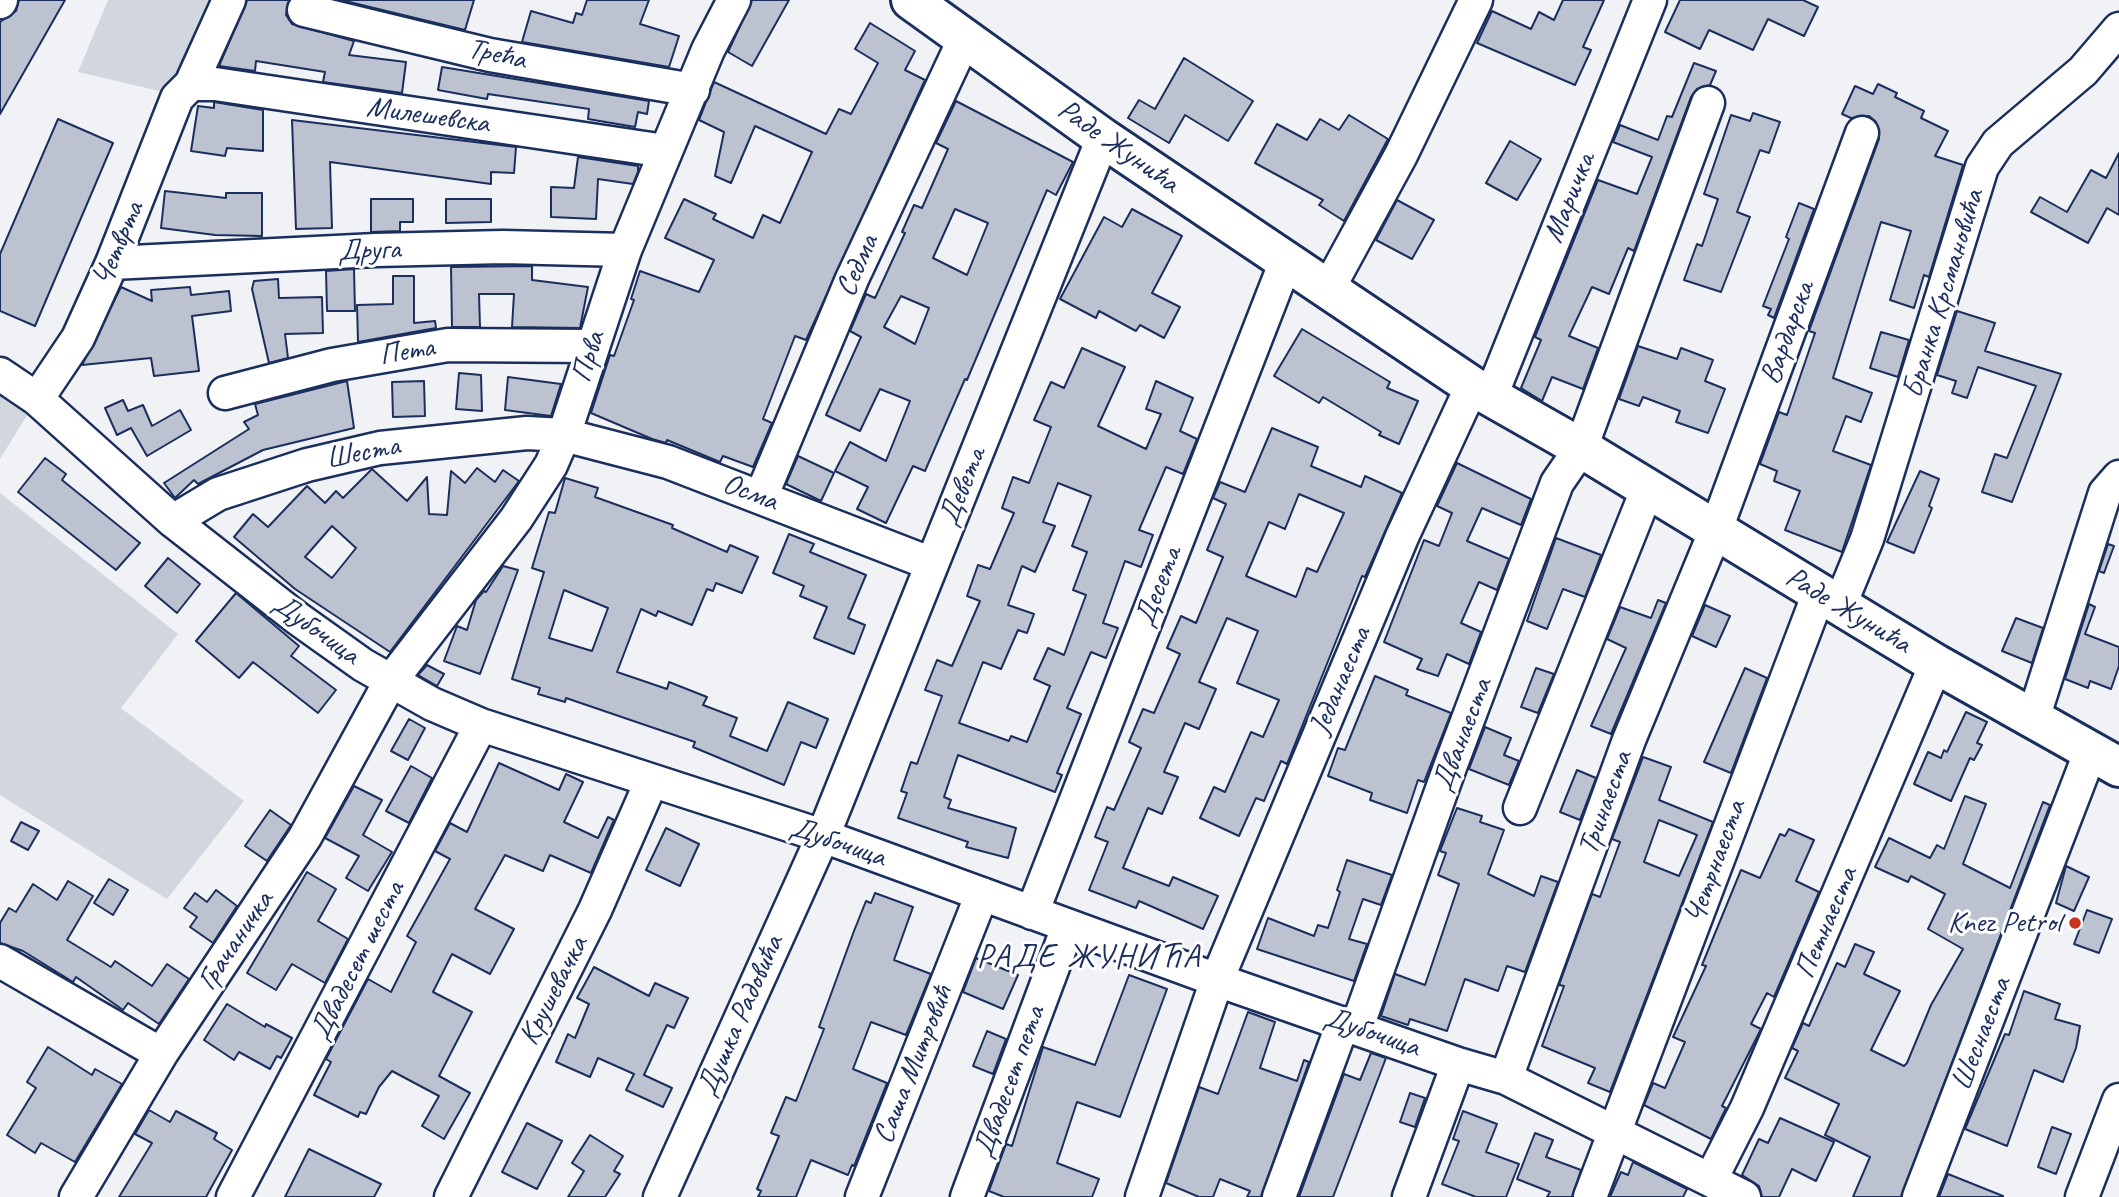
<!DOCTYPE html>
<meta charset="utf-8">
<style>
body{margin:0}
canvas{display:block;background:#f1f2f5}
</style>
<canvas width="2119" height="1197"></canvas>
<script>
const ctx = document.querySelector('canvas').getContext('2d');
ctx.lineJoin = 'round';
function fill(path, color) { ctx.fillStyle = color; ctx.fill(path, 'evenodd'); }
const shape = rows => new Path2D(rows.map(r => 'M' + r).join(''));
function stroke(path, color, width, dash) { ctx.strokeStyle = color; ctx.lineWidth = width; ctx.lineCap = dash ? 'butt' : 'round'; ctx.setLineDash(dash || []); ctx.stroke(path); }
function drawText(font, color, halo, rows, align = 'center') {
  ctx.font = font + ' Caveat,sans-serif'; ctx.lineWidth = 6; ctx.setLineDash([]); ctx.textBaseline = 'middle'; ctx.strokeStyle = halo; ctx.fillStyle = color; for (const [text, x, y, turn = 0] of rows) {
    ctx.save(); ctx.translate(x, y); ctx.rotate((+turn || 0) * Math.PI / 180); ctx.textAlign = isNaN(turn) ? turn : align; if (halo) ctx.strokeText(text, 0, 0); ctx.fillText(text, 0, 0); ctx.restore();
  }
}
const green = shape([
 [108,0,210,0,168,93,78,72],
 [0,395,29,412,0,459],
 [0,493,178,634,121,708,244,801,167,899,0,795]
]);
const building = shape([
 [19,0,65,0,0,114,0,22,16,11,19,0],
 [247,0,289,0,286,15,292,24,354,41,349,55,406,62,402,93,323,82,325,72,256,61,255,71,219,66,247,0],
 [341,0,474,0,465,30,341,0],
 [587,0,649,0,640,24,679,36,669,67,522,42,531,11,573,23,576,13,582,15,587,0],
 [752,0,789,0,752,66,728,52,752,0],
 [1563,0,1604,0,1583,47,1591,50,1575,85,1477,43,1492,11,1531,29,1539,12,1554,20,1563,0],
 [1680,0,1803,0,1818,7,1804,36,1768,19,1753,50,1709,30,1700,49,1665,32,1680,0],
 [870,23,915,51,905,70,925,80,806,340,795,336,763,419,772,423,753,467,723,456,720,462,667,440,666,443,652,439,591,413,610,355,614,356,634,300,631,299,640,271,699,292,714,260,665,238,684,199,716,214,713,219,753,238,763,215,780,223,812,152,755,126,731,183,715,176,724,132,699,120,714,82,826,134,839,109,851,114,878,63,855,49,870,23],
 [1184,58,1253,101,1228,141,1185,115,1169,143,1128,118,1139,100,1155,109,1184,58],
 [1694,63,1716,71,1710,85,1697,89,1691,97,1634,251,1628,248,1609,294,1592,287,1569,336,1598,348,1583,389,1552,377,1542,401,1521,388,1541,340,1535,337,1598,180,1637,194,1652,157,1613,142,1620,125,1658,140,1667,116,1672,117,1694,63],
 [442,67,649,101,647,114,638,112,635,127,588,119,589,109,488,94,487,99,438,90,442,67],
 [1878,84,1897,93,1895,97,1924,111,1921,118,1948,131,1935,156,1963,165,1929,277,1924,275,1914,308,1890,300,1911,231,1881,222,1833,378,1872,393,1861,422,1846,416,1833,451,1871,465,1842,552,1785,530,1800,491,1774,481,1777,471,1760,464,1779,412,1787,415,1815,333,1809,331,1879,139,1876,122,1869,116,1851,118,1842,114,1855,86,1873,94,1878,84],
 [956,101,1073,162,1056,195,1047,190,967,380,965,379,925,471,913,466,886,523,857,509,868,487,835,471,850,442,886,461,910,401,880,389,860,431,826,415,861,337,850,331,866,294,875,298,905,233,902,232,914,205,922,208,948,149,936,143,956,101],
 [955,209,988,223,967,275,933,258,955,209],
 [901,296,929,308,915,344,884,327,901,296],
 [214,102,263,110,263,151,227,148,225,156,191,151,198,106,214,108,214,102],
 [1753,113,1780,122,1769,153,1760,150,1737,212,1750,217,1721,292,1684,280,1697,244,1702,246,1718,199,1704,194,1731,115,1750,121,1753,113],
 [1349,115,1388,139,1344,221,1319,205,1323,200,1255,163,1277,124,1307,140,1320,119,1339,130,1349,115],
 [58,119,113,143,35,326,0,311,0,254,58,119],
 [292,120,516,147,514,173,491,172,491,184,330,162,332,228,296,229,292,120],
 [1510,141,1541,159,1517,200,1486,183,1510,141],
 [2119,153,2119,215,2107,208,2088,243,2031,212,2040,197,2067,212,2091,170,2106,178,2119,153],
 [578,157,638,166,638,172,633,184,598,179,596,219,551,217,551,187,574,188,578,157],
 [165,191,226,198,226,193,262,193,262,236,215,235,161,228,165,191],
 [371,199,413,199,413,222,400,222,400,231,371,232,371,199],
 [446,199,491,199,491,222,446,223,446,199],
 [1397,200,1434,220,1412,259,1376,240,1397,200],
 [1799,203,1814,209,1774,318,1768,315,1771,309,1763,306,1789,239,1786,237,1799,203],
 [1132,209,1182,236,1152,293,1180,307,1164,338,1140,325,1136,331,1099,311,1096,318,1060,299,1104,217,1122,227,1132,209],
 [532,266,532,280,588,287,580,328,512,327,514,294,479,294,480,327,452,327,451,267,532,266],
 [354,269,355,311,327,311,326,271,354,269],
 [393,276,414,276,414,323,435,321,436,328,358,342,357,305,393,304,393,276],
 [278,279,279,298,322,297,323,333,285,334,288,358,269,363,252,289,254,281,278,279],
 [121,287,152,301,151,290,190,287,191,295,229,291,231,311,192,316,199,371,154,376,151,358,82,365,121,287],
 [1957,311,1995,323,1985,351,2061,374,2012,502,1982,492,1995,454,2007,458,2036,386,1978,367,1967,398,1952,393,1956,381,1937,375,1957,311],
 [1302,329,1390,382,1387,388,1418,401,1399,444,1379,435,1381,432,1323,397,1319,403,1274,376,1302,329],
 [1881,332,1909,340,1898,377,1870,368,1881,332],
 [1638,346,1677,359,1681,348,1713,360,1705,381,1725,389,1708,433,1676,422,1680,411,1643,397,1639,406,1619,399,1638,346],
 [1082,348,1125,367,1098,426,1146,449,1161,414,1146,409,1156,381,1193,398,1180,431,1197,439,1183,474,1166,467,1139,530,1153,535,1141,567,1125,561,1103,623,1118,628,1106,658,1091,652,1067,708,1081,714,1057,773,1062,775,1055,792,958,755,944,797,951,800,948,808,1016,828,1008,858,966,847,968,842,898,818,907,793,901,791,911,762,917,764,942,696,925,690,937,660,952,666,980,601,967,596,978,565,990,569,1014,513,1002,508,1013,477,1029,483,1051,427,1034,420,1051,382,1064,388,1082,348],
 [1058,483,1091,496,1072,546,1087,552,1073,590,1086,595,1064,655,1048,648,1034,679,1050,686,1027,742,1011,736,1009,741,959,723,983,662,1001,669,1018,630,1027,633,1034,614,1008,605,1022,566,1035,572,1055,526,1043,522,1058,483],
 [459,373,481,375,482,411,456,409,459,373],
 [508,377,561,384,551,416,505,410,508,377],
 [347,381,354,428,263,450,198,484,194,480,175,498,164,483,249,429,244,422,258,415,255,404,347,381],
 [424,381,425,416,393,417,392,382,424,381],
 [123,400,128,411,143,405,152,426,180,410,191,430,147,456,131,428,117,435,105,408,123,400],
 [1272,428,1318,447,1311,466,1361,487,1365,476,1402,493,1365,577,1362,576,1287,764,1281,761,1264,801,1256,798,1239,836,1200,818,1214,787,1225,792,1251,732,1263,737,1279,700,1237,683,1258,631,1227,618,1199,682,1216,689,1199,729,1185,723,1164,772,1178,777,1162,814,1148,808,1123,868,1169,886,1173,877,1218,896,1203,929,1139,901,1136,908,1089,890,1108,842,1095,837,1107,807,1114,810,1141,748,1129,742,1143,709,1154,713,1180,654,1167,648,1181,616,1196,623,1223,557,1207,550,1226,504,1213,498,1220,482,1245,492,1272,428],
 [1299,494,1344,513,1317,572,1307,568,1296,597,1246,576,1269,522,1285,529,1299,494],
 [798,456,834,473,821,501,786,484,798,456],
 [45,458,66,474,62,480,140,543,116,570,18,492,45,458],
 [1457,463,1531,499,1521,525,1482,508,1467,541,1509,559,1497,590,1479,582,1461,623,1481,632,1469,664,1447,654,1438,676,1417,669,1422,659,1384,642,1424,540,1439,546,1452,513,1437,506,1457,463],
 [477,468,495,482,503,470,519,481,390,652,295,589,234,537,253,514,268,527,307,486,325,503,336,491,343,498,372,469,407,501,427,477,429,514,447,515,451,471,465,483,477,468],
 [332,526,356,548,332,578,305,557,332,526],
 [1920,471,1939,479,1929,506,1932,508,1914,553,1887,542,1920,471],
 [565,478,598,488,595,497,673,525,672,528,727,552,730,545,758,557,742,593,716,583,713,591,707,589,692,625,658,611,656,616,641,609,617,672,667,689,669,682,707,697,703,705,737,718,730,736,767,751,788,702,828,719,816,748,801,742,784,785,693,747,695,742,566,698,565,702,538,694,540,688,512,679,544,572,532,568,549,512,555,513,565,478],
 [564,590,608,608,592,651,549,638,564,590],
 [789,534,814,544,810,552,866,575,848,618,865,625,854,654,814,638,827,607,800,596,804,586,773,573,789,534],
 [1556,538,1601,555,1585,597,1563,589,1547,629,1527,621,1556,538],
 [2108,544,2114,546,2104,573,2099,571,2108,544],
 [168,558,200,584,177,613,145,586,168,558],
 [503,566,518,570,480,674,444,661,457,626,467,630,476,600,484,591,486,592,503,566],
 [236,593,299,646,291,656,336,690,318,713,253,662,239,678,196,641,236,593],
 [1658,600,1666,603,1611,734,1591,726,1626,648,1607,639,1620,607,1651,618,1658,600],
 [2089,604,2095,607,2085,634,2119,647,2119,666,2111,689,2090,681,2088,688,2065,679,2089,604],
 [1705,605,1730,616,1716,647,1692,636,1705,605],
 [2016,618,2043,628,2032,663,2002,651,2016,618],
 [427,665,444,674,437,686,418,675,427,665],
 [1536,668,1554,674,1538,713,1521,707,1536,668],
 [1745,668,1767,678,1731,773,1704,762,1745,668],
 [1375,676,1408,690,1406,695,1451,713,1424,782,1418,780,1407,813,1370,800,1372,793,1328,776,1338,748,1345,750,1375,676],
 [1966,712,1987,722,1977,743,1982,745,1974,760,1970,758,1951,801,1914,784,1928,752,1941,758,1944,750,1947,752,1966,712],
 [409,719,425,728,408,760,391,751,409,719],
 [1485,727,1511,738,1504,755,1519,761,1509,785,1469,769,1485,727],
 [1643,757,1671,767,1659,800,1713,822,1610,1092,1588,1083,1595,1068,1542,1046,1564,986,1559,985,1592,894,1600,897,1620,842,1612,839,1643,757],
 [1659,820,1697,835,1679,876,1644,862,1659,820],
 [499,763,559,790,566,774,583,782,564,822,598,838,608,817,614,820,591,873,550,855,543,871,505,855,475,909,514,929,490,974,452,954,433,992,472,1012,439,1076,470,1093,444,1139,422,1126,439,1096,392,1071,379,1087,366,1114,360,1112,358,1117,314,1095,331,1062,326,1059,368,979,391,992,416,942,407,936,450,859,435,851,450,823,467,832,499,763],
 [411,766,432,778,409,823,386,811,411,766],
 [1577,770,1596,778,1580,820,1560,812,1577,770],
 [354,786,382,800,363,835,392,852,368,891,346,878,359,856,325,838,354,786],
 [1965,796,1986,804,1963,864,2010,888,2043,802,2050,805,1901,1197,1853,1197,1870,1157,1825,1135,1839,1104,1785,1078,1798,1051,1792,1048,1803,1023,1809,1026,1837,963,1845,967,1855,944,1874,952,1864,974,1900,991,1871,1050,1904,1066,1907,1063,1931,1005,1963,949,1928,929,1945,894,1911,876,1908,882,1875,867,1889,838,1930,858,1937,845,1944,849,1965,796],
 [1457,808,1482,816,1480,822,1504,830,1488,874,1534,896,1541,876,1558,882,1525,972,1507,966,1498,991,1465,979,1447,1031,1410,1019,1408,1025,1381,1016,1395,974,1425,985,1459,884,1438,875,1446,853,1440,851,1457,808],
 [270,810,291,825,267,861,245,846,270,810],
 [21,822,39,831,28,850,11,841,21,822],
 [666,828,699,844,680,886,646,870,666,828],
 [1789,829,1814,840,1796,881,1819,892,1774,997,1767,993,1751,1024,1761,1029,1722,1106,1726,1108,1711,1139,1644,1105,1653,1083,1665,1088,1685,1042,1673,1037,1706,966,1702,965,1741,870,1760,878,1780,834,1785,836,1789,829],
 [1347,860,1392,875,1381,905,1363,899,1349,939,1367,944,1354,981,1257,949,1268,918,1314,936,1318,925,1328,928,1340,892,1337,890,1347,860],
 [2066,866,2089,877,2074,911,2056,903,2066,866],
 [307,872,336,889,318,921,348,939,325,983,292,964,276,990,247,973,307,872],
 [109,879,128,890,113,915,94,903,109,879],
 [68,881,93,896,67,940,111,967,115,961,152,986,167,964,189,979,159,1024,128,1003,123,1010,76,977,73,982,23,951,0,943,0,923,9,908,16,912,33,884,57,900,68,881],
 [216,890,237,906,213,943,190,927,197,917,184,908,195,893,207,902,216,890],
 [875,893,913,907,894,960,931,974,906,1035,871,1022,853,1069,887,1083,854,1166,852,1165,848,1175,811,1160,796,1197,758,1197,761,1191,757,1189,779,1136,771,1133,786,1097,796,1101,824,1029,819,1027,854,931,866,901,871,903,875,893],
 [2087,910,2112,919,2099,953,2074,944,2087,910],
 [976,958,1018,975,1003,1009,963,992,976,958],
 [594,967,649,996,655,983,688,998,674,1028,667,1025,644,1075,672,1088,663,1107,626,1090,634,1074,598,1058,590,1077,556,1062,568,1034,575,1038,589,1004,577,998,594,967],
 [1129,975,1167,989,1120,1117,1077,1102,1057,1163,1099,1179,1092,1197,1004,1197,989,1191,1006,1144,1012,1146,1043,1047,1095,1065,1129,975],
 [2024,991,2060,1004,2055,1019,2080,1026,2076,1048,2063,1082,2034,1070,2007,1146,1965,1129,2005,1034,2009,1035,2024,991],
 [227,1004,265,1027,266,1024,292,1038,281,1058,277,1056,270,1069,239,1052,234,1060,204,1040,227,1004],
 [1248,1012,1275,1022,1260,1068,1297,1081,1304,1060,1309,1062,1261,1197,1247,1197,1250,1191,1220,1179,1213,1197,1199,1197,1166,1183,1199,1087,1218,1094,1248,1012],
 [987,1031,1006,1039,993,1074,973,1066,987,1031],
 [48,1047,92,1075,95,1069,122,1084,75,1162,41,1143,35,1153,7,1135,36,1088,27,1082,48,1047],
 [1371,1053,1386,1058,1333,1197,1299,1197,1344,1074,1360,1080,1371,1053],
 [1410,1093,1425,1098,1415,1127,1400,1122,1410,1093],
 [149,1110,170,1122,176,1111,217,1133,214,1139,232,1150,206,1197,119,1197,152,1143,135,1134,149,1110],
 [1463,1111,1497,1124,1486,1152,1519,1164,1506,1197,1476,1197,1442,1184,1459,1141,1453,1139,1463,1111],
 [1780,1118,1834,1142,1816,1181,1792,1169,1779,1197,1762,1197,1759,1186,1742,1175,1759,1139,1768,1143,1780,1118],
 [527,1123,562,1141,537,1189,502,1172,527,1123],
 [2052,1127,2071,1134,2056,1174,2038,1167,2052,1127],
 [1535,1133,1553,1140,1546,1157,1581,1170,1572,1197,1547,1197,1550,1192,1517,1179,1535,1133],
 [590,1135,623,1156,614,1171,620,1174,605,1197,568,1197,584,1171,572,1163,590,1135],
 [309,1149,381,1184,374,1197,285,1197,309,1149],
 [1633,1162,1687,1189,1683,1197,1610,1197,1621,1172,1628,1175,1633,1162],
 [1948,1174,2003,1196,2003,1197,1939,1197,1948,1174]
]);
const minor = shape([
 [0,2,1,0],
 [304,10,490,55,693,90],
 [191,84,229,0],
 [112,263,376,250,503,247,625,250],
 [1327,291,1401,155,1476,0],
 [0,374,37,399,173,521,297,618,363,665,432,704,481,725,823,836,1217,980,1458,1064,1506,1078,1744,1197],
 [225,393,332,365,448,345,592,346],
 [1491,396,1650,0],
 [37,399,78,338,112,263,177,98,191,84,215,84,665,151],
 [761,497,852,279,964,40],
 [173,521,218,494,307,465,380,448,527,433,564,435,668,462,932,564],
 [1840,605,1867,539,1982,167,1998,143,2083,71,2119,29],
 [2033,719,2105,493,2119,477],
 [1520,808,1647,490],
 [1032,913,1286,261],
 [0,961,161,1054],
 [1357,1027,1450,767,1557,483,1581,448,1708,103],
 [1506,1078,1629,740,1715,532,1862,133],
 [1711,1179,1747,1108,1936,664],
 [76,1197,161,1054,305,837,390,682,516,519,551,465,564,435,625,250,708,50,734,0],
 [233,1197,481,725],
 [451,1197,595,910,651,782],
 [660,1197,823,836,1103,138],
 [862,1197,982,894],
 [967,1197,1068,927],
 [1142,1197,1217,980,1402,537,1472,386],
 [1279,1197,1343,1023],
 [1409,1197,1458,1064],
 [1590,1197,1819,593],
 [1919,1197,2090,753],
 [2082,1197,2119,1100]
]);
const major = shape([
 [911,0,1103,138,1472,386,1581,448,1936,664,2119,767]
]);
const markers = [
 [2075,923,7,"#c8321e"]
];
const streetNames = [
 ["Трећа",497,55,12],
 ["Милешевска",428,116,8],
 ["Раде Жунића",1118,147,35],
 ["Маричка",1570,198,-68],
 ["Четврта",119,244,-67],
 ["Друга",369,251,-2],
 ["Седма",858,266,-66],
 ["Бранка Крсмановића",1944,294,-73],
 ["Вардарска",1788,333,-70],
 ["Пета",407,352,-9],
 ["Прва",589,357,-72],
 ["Шеста",363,453,-11],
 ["Девета",963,487,-68],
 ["Осма",750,493,21],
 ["Десета",1159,587,-69],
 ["Раде Жунића",1848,611,31],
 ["Дубочица",316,630,36],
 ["Једанаеста",1341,681,-67],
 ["Дванаеста",1463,735,-69],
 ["Тринаеста",1606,803,-70],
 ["Дубочица",838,843,19],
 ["Четрнаеста",1716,862,-70],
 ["Петнаеста",1827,923,-67],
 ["Грачаничка",236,941,-56],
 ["Двадесет шеста",358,961,-63],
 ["Крушевачка",554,991,-63],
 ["Душка Радовића",741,1016,-66],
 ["Дубочица",1372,1033,19],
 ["Шеснаеста",1982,1034,-69],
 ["Саша Митровић",914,1065,-68],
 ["Двадесет пета",1010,1082,-70]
];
const poiNames = [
 ["Knez Petrol",2061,923]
];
const quarterNames = [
 ["РАДЕ ЖУНИЋА",1089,958]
];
fill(green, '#d2d6df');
fill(building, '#bcc2d0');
stroke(building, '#1b2f5e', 2);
stroke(minor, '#1b2f5e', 37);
stroke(major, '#1b2f5e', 44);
stroke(minor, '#fff', 32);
stroke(major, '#fff', 38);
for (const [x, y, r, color] of markers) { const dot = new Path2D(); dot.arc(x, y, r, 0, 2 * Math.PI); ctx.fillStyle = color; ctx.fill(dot); stroke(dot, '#fff', 2.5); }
drawText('30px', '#1b2f5e', '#fff', streetNames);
drawText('30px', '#1b2f5e', '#fff', poiNames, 'right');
ctx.letterSpacing = '2px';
drawText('33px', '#1b2f5e', '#fff', quarterNames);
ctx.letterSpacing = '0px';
</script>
